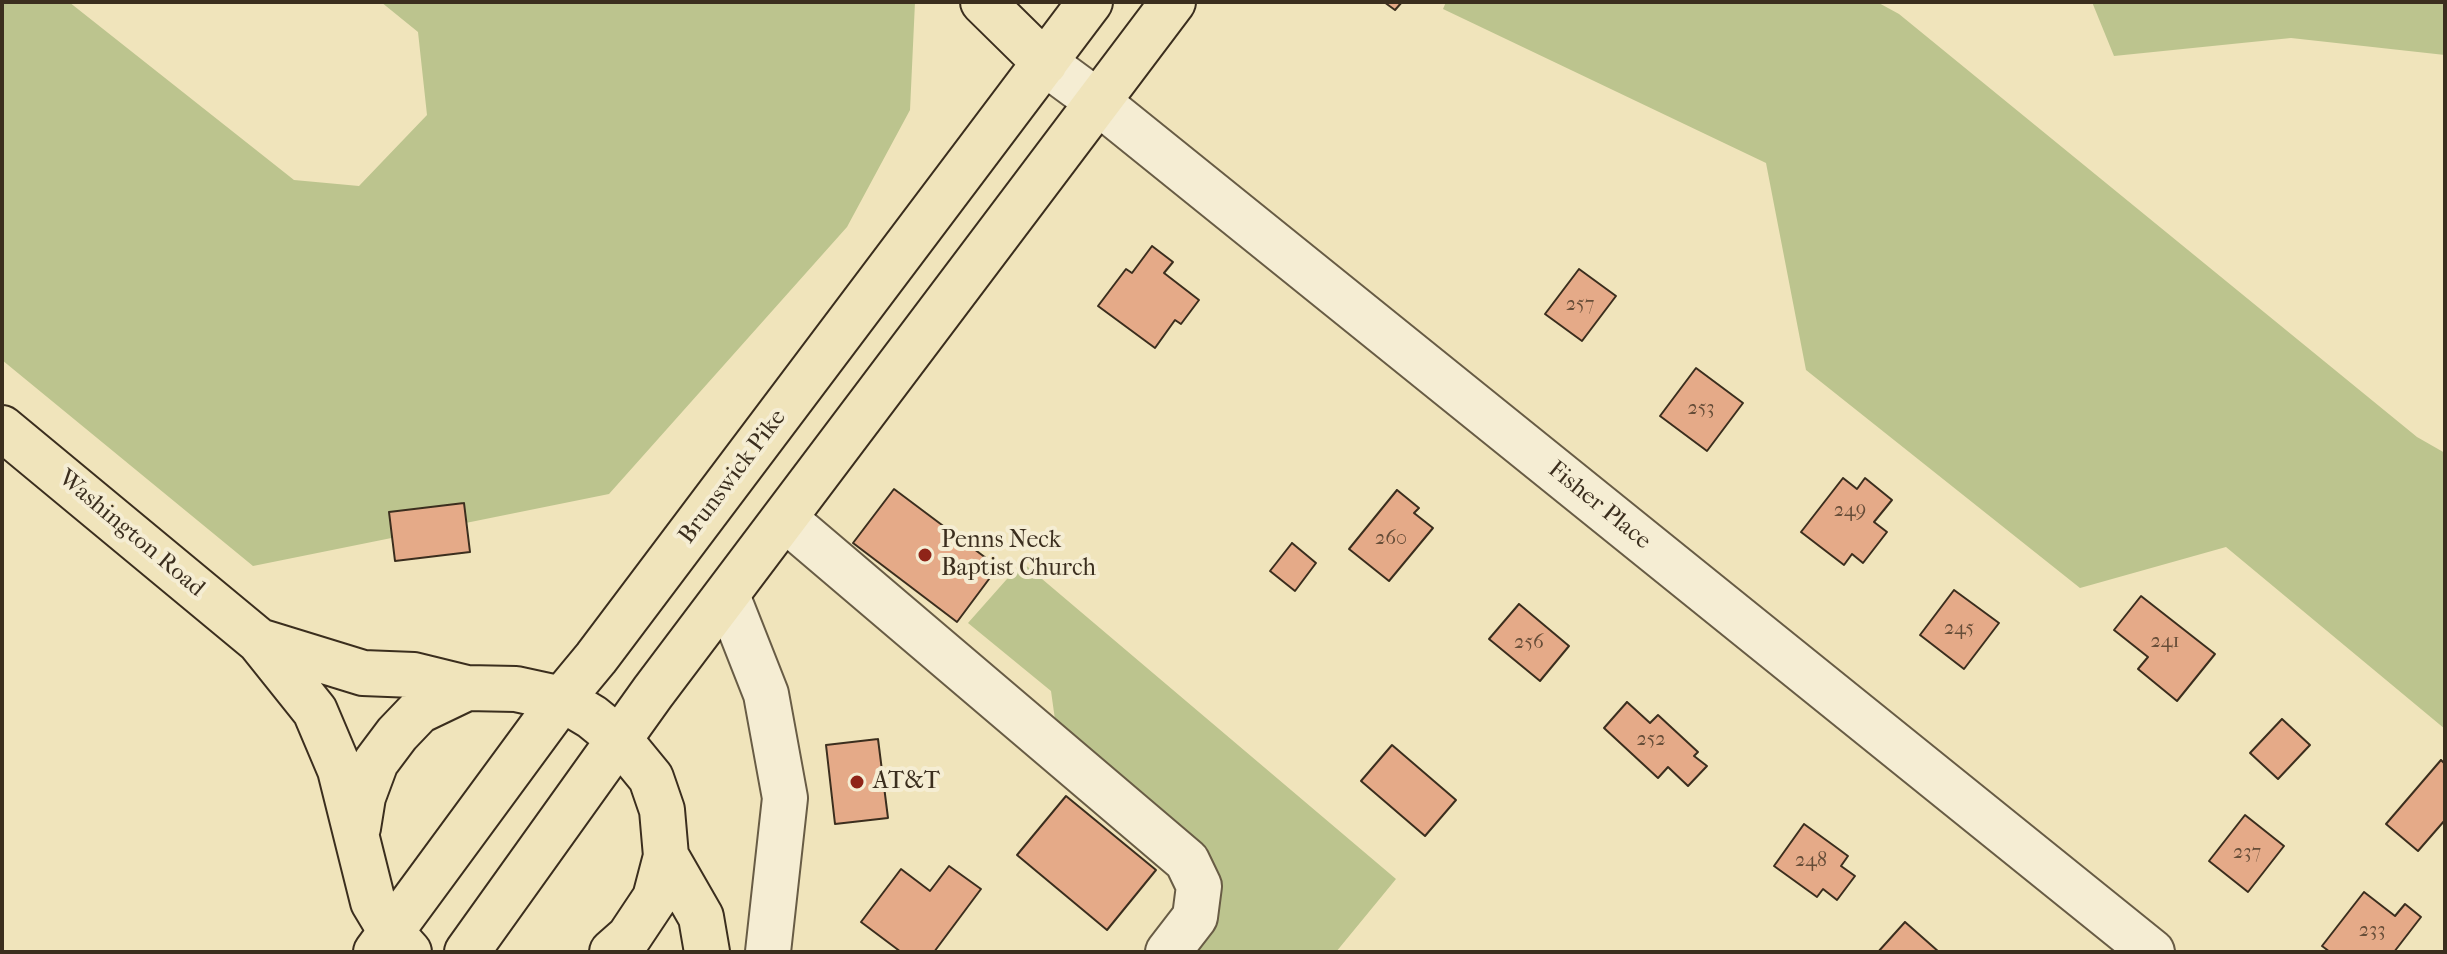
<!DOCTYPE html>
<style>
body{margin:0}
#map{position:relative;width:2447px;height:954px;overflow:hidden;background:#f0e4bb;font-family:"IM FELL French Canon",serif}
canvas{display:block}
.frame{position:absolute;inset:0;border:4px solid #3b2e1e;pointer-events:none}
</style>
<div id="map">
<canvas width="2447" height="954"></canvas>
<div class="frame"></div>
</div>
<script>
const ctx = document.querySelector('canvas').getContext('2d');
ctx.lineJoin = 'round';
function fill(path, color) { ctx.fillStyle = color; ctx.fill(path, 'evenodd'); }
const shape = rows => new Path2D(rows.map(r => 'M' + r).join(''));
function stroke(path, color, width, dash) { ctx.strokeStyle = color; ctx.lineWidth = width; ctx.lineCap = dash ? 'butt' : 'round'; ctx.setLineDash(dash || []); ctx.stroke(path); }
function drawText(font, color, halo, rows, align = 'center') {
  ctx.font = font + ' "IM FELL French Canon",serif'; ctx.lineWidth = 8; ctx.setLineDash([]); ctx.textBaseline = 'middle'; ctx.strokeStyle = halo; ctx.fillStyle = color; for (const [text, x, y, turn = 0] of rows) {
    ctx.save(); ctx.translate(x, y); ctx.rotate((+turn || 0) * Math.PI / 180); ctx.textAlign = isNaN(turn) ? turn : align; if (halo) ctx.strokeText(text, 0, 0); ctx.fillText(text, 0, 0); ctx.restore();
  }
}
const green = shape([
 [2,2,69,2,294,180,359,186,427,115,418,32,381,2,915,2,910,110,847,227,609,494,253,566,2,360],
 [1446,2,1877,2,1899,14,2417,437,2445,453,2445,729,2226,547,2080,588,1806,370,1766,163,1443,9],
 [2092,2,2445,2,2445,55,2291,38,2114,56],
 [1022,562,1396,879,1336,952,1181,952,1206,920,1057,734,1051,691,968,623]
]);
const building = shape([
 [1384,2,1402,2,1395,10,1384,2],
 [1152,246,1173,262,1164,273,1199,300,1181,324,1175,320,1155,348,1098,306,1126,269,1132,273,1152,246],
 [1579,269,1616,296,1582,341,1545,314,1579,269],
 [1696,368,1743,403,1707,451,1660,416,1696,368],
 [1843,478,1857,489,1865,478,1892,500,1874,522,1887,532,1863,563,1852,554,1844,565,1801,532,1843,478],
 [894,489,998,567,957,622,853,543,894,489],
 [1397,490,1419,508,1414,513,1433,528,1389,581,1349,549,1397,490],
 [464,503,470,552,395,561,389,512,464,503],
 [1292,543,1316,563,1295,591,1270,571,1292,543],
 [1954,590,1999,623,1964,669,1920,635,1954,590],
 [2141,596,2215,654,2177,701,2138,669,2148,657,2114,630,2141,596],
 [1519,604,1569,646,1540,681,1489,639,1519,604],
 [1627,702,1650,723,1658,715,1698,752,1694,756,1707,766,1688,786,1668,767,1658,778,1604,728,1627,702],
 [2282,719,2310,745,2278,779,2250,753,2282,719],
 [878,739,888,818,835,824,826,745,878,739],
 [1392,745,1456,800,1425,836,1361,781,1392,745],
 [2441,760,2445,764,2445,820,2418,851,2386,824,2441,760],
 [1066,796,1156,870,1107,930,1017,855,1066,796],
 [2245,815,2284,846,2248,892,2209,861,2245,815],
 [1804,824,1848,856,1841,866,1855,876,1837,900,1823,889,1817,897,1774,866,1804,824],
 [949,866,981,889,934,952,901,952,861,922,901,869,930,891,949,866],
 [2364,892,2395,916,2405,904,2421,917,2394,952,2330,952,2322,946,2364,892],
 [1905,922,1939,952,1878,952,1905,922]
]);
const minor = shape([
 [1045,63,1098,102,2152,952],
 [785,519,1187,861,1199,886,1195,917,1168,952],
 [727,595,766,694,785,798,768,952]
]);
const major = shape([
 [2,428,259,641,315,711,340,770,373,902,391,932,409,952],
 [259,641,363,673,414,675,467,688,516,689,562,699,592,717,619,739,651,778,662,810,666,856,655,898,629,937,612,952],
 [358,828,363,797,376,762,397,734,419,711,467,688],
 [666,856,701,917,707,952]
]);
const highway = shape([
 [983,2,1045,63],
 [376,952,562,699,596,658,1090,2],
 [467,952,653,692,1173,2]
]);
const markers = [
 [925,555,8,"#8f2418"],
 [857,782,8,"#8f2418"]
];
const numberNames = [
 ["257",1580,305],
 ["253",1701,409],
 ["249",1850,511],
 ["260",1391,539],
 ["245",1959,629],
 ["241",2165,642],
 ["256",1529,643],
 ["252",1651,740],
 ["237",2247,853],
 ["248",1811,861],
 ["233",2372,931]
];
const streetNames = [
 ["Brunswick Pike",733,477,-53],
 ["Fisher Place",1599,506,39],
 ["Washington Road",131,534,40]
];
const poiNames = [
 ["Penns Neck",941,541],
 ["Baptist Church",941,569],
 ["AT&T",873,782]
];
fill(green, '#bcc48e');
fill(building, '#e5aa88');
stroke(building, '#3b2e1e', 2);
stroke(minor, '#685c45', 48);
stroke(major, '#3b2e1e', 48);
stroke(highway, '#3b2e1e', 48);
stroke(minor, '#f5edd3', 44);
stroke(major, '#f0e4bb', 44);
stroke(highway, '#f0e4bb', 44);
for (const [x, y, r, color] of markers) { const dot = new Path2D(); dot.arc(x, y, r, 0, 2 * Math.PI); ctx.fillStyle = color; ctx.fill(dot); stroke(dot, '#f5edd3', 3); }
drawText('20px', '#664d38', null, numberNames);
drawText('24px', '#3b2e1e', '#f5edd3', streetNames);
drawText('24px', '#3b2e1e', '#f5edd3', poiNames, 'left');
</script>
